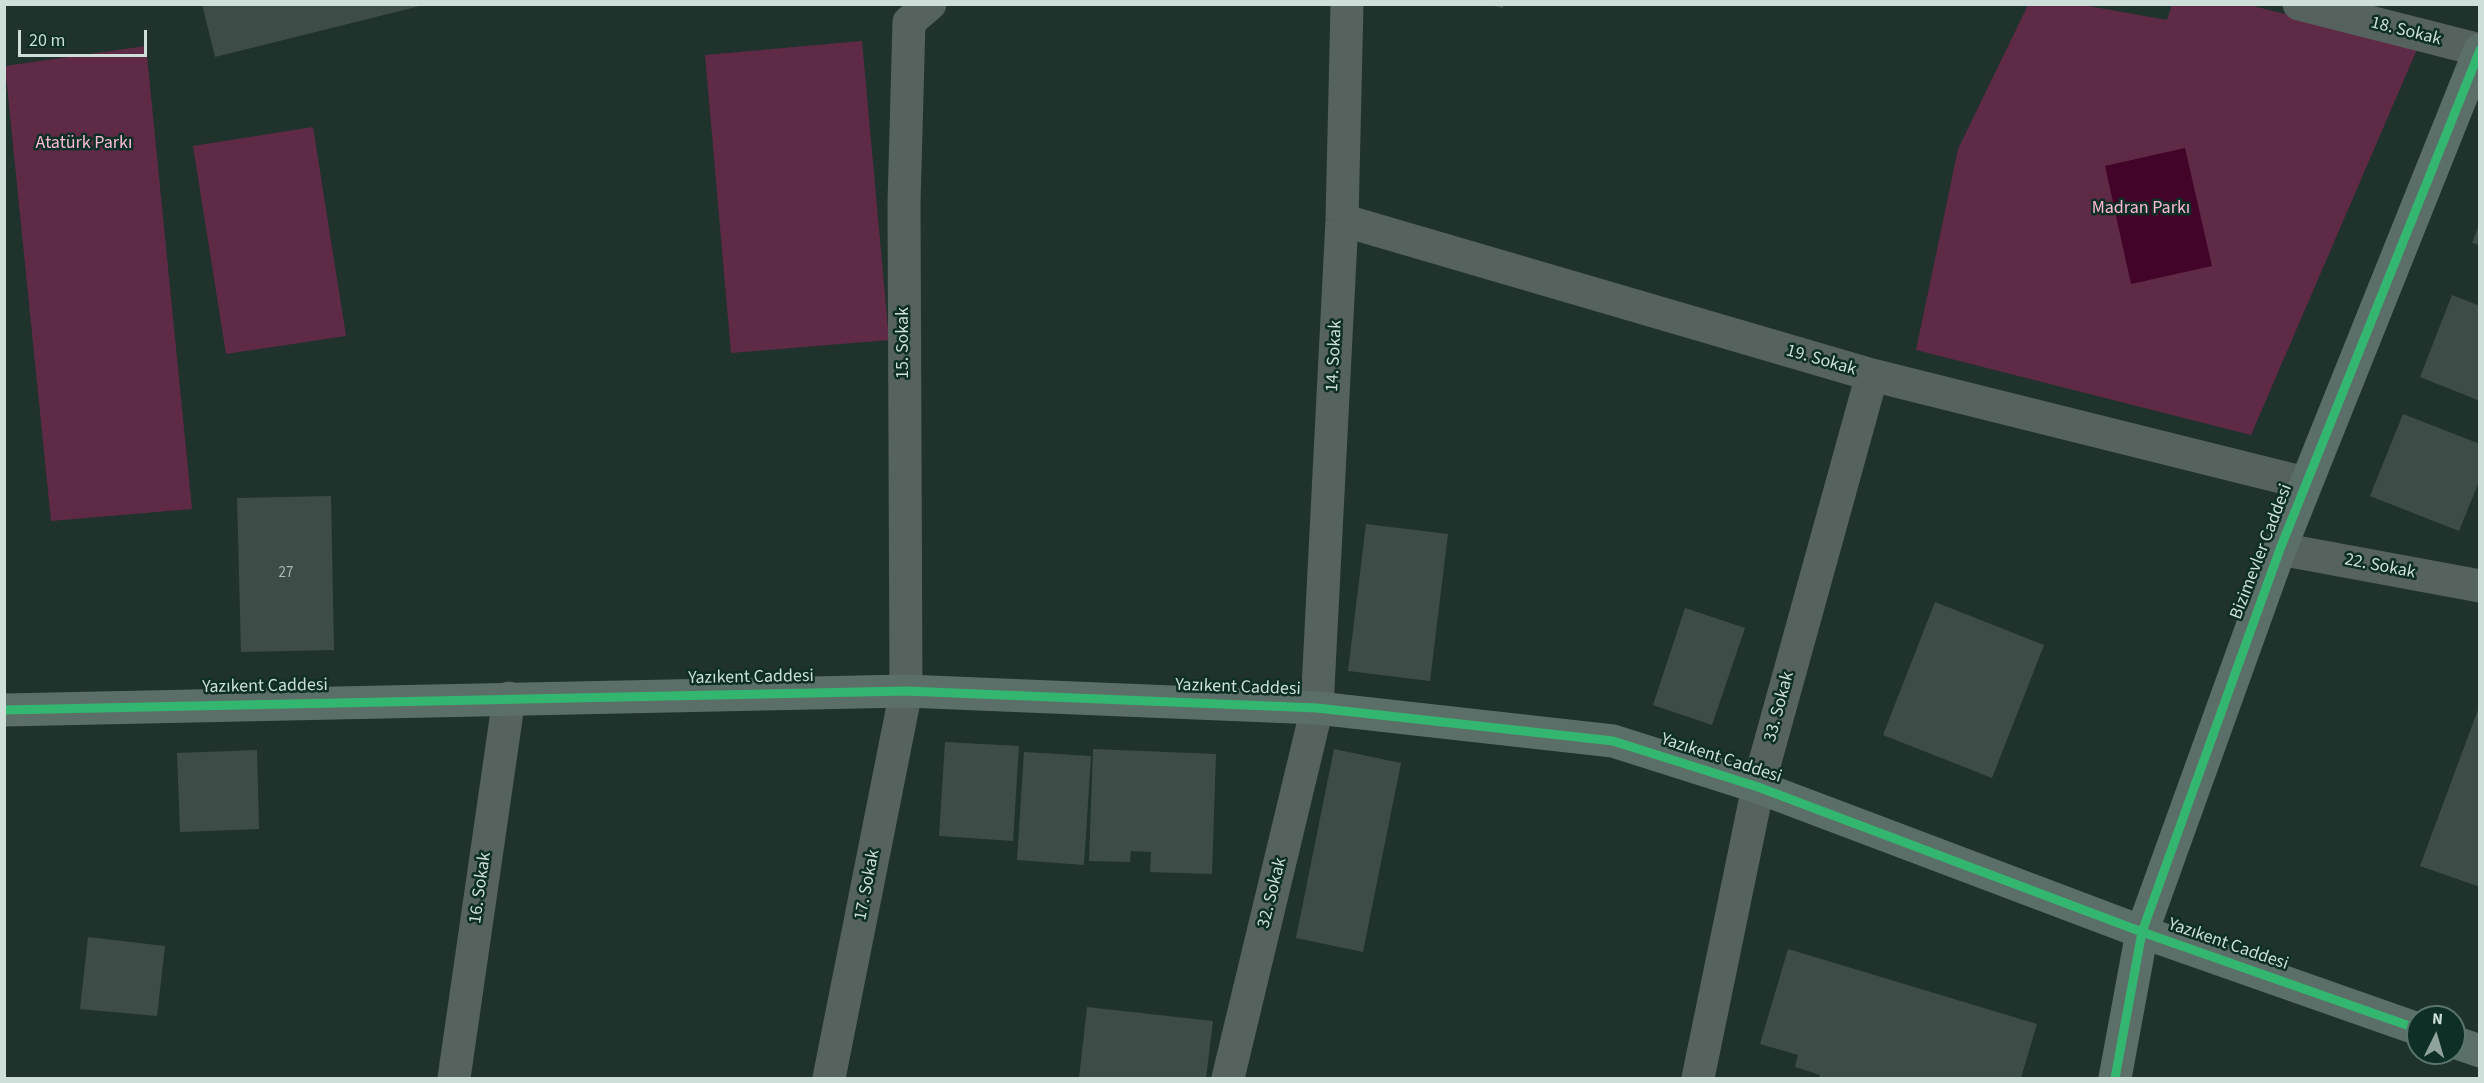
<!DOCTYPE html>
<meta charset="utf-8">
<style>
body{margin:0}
#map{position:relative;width:2484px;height:1083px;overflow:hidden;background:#20322c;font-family:"Source Sans 3",sans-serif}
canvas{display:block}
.frame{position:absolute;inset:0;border:6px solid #cddfd8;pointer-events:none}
.north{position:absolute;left:2406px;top:1005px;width:60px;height:60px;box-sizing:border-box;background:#0e2f25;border:2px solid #5a756d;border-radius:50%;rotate:5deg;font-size:16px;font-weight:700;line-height:24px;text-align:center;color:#cddfd8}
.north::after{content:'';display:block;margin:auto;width:21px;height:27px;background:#90a29c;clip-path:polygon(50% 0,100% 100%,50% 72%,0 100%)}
.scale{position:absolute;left:18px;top:30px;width:129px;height:27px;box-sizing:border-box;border:3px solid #cddfd8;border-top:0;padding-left:8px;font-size:18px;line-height:21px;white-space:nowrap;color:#cddfd8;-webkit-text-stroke:4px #0e2f25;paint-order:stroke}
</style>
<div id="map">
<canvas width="2484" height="1083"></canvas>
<div class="frame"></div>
<div class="north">N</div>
<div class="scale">20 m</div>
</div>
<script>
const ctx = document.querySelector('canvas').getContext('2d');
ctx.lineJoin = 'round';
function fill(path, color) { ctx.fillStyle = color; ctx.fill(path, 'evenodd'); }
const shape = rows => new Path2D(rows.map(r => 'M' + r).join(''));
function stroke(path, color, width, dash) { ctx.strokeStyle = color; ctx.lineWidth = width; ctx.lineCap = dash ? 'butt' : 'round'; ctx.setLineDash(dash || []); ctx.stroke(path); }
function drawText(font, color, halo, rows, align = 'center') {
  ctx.font = font + ' "Source Sans 3",sans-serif'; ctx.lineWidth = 5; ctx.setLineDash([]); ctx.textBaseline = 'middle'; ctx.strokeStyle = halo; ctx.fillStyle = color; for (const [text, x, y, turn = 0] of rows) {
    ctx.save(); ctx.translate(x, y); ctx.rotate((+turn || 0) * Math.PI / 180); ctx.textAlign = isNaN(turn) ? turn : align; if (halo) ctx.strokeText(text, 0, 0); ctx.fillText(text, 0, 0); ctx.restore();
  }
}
const green = shape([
 [2028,5,2083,5,2167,20,2172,5,2249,5,2418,47,2251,435,1916,350,1958,149],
 [862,41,889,340,731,353,705,55],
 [146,46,192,509,51,521,5,66],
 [313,127,346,336,226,354,193,146]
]);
const water = shape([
 [2185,148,2212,266,2131,284,2105,166]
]);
const building = shape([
 [202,4,424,4,424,5,215,57],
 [1485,4,1503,4,1503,8],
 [2479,225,2480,225,2480,245,2472,243],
 [2452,295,2480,306,2480,401,2420,377],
 [2403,414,2480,444,2480,479,2459,531,2370,496],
 [331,496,334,650,241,652,237,498],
 [1366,524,1448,534,1430,681,1348,671],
 [1935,602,2044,645,1992,778,1883,735],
 [1685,608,1745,628,1712,725,1653,705],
 [2479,707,2480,707,2480,887,2420,866],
 [945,742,1019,746,1013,841,939,836],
 [1093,749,1216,754,1212,874,1150,872,1151,852,1131,851,1130,862,1089,861],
 [1334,749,1401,763,1363,952,1296,938],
 [257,750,259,829,180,832,177,753],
 [1024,752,1091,756,1084,865,1017,860],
 [88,937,165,946,157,1016,80,1009],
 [1788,949,2037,1024,2021,1078,1819,1078,1820,1075,1795,1067,1798,1055,1760,1044],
 [1087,1007,1213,1021,1206,1078,1079,1078]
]);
const street = shape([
 [2299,4,2480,50],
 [1342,220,1872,375,2305,483],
 [2280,549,2480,586],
 [454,1078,509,698],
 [829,1078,906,691,904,203,909,22,930,4],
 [1228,1078,1317,708,1342,220,1347,4],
 [1698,1078,1758,787,1872,375]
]);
const secondary = shape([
 [4,710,906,691,1317,708,1613,741,1758,787,2142,932,2418,1029],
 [2454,1042,2480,1051],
 [2115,1078,2142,932,2280,549,2480,50]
]);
const cycleway = shape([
 [4,710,906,691,1317,708,1613,741,1758,787,2142,932,2418,1029],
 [2115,1078,2142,932,2280,549,2480,50]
]);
const numberNames = [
 ["27",286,574]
];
const streetNames = [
 ["18. Sokak",2406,32,14],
 ["15. Sokak",904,343,-90],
 ["14. Sokak",1335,356,-87],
 ["19. Sokak",1821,361,16],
 ["Bizimevler Caddesi",2262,552,-69],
 ["22. Sokak",2380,567,11],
 ["Yazıkent Caddesi",751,678,-1],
 ["Yazıkent Caddesi",265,687,-1],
 ["Yazıkent Caddesi",1238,688,2],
 ["33. Sokak",1780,707,-75],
 ["Yazıkent Caddesi",1721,759,18],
 ["17. Sokak",868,885,-79],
 ["16. Sokak",481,888,-82],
 ["32. Sokak",1273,893,-76],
 ["Yazıkent Caddesi",2228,945,19]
];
const parkNames = [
 ["Atatürk Parkı",84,144],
 ["Madran Parkı",2141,209]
];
fill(green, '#5f2a46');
fill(water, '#420429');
fill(building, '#3e4c48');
stroke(street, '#55625e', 33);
stroke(secondary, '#5c6e68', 33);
stroke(cycleway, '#33b770', 9);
drawText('15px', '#a9bab4', null, numberNames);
drawText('18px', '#cddfd8', '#0e2f25', streetNames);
drawText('18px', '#fcbad7', '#0e2f25', parkNames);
</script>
